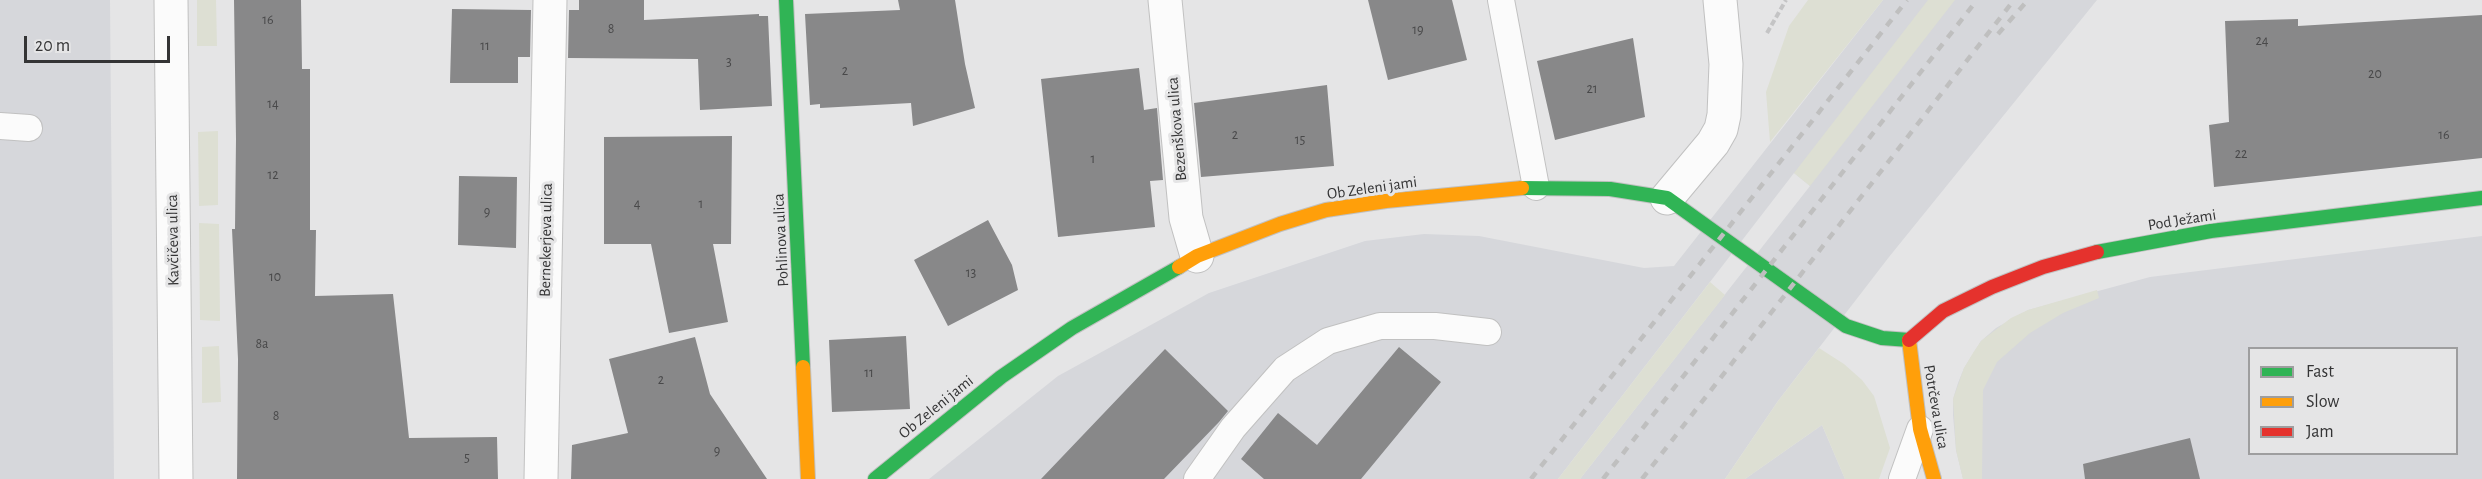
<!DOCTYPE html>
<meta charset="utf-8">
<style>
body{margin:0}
#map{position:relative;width:2482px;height:479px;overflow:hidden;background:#e5e5e6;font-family:"Alegreya Sans",sans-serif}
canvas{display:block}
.legend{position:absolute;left:2248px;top:347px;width:210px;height:108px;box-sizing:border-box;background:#e5e5e6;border:2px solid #9e9e9f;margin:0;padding:8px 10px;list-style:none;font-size:18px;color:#343435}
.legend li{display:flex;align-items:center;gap:12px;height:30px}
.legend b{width:30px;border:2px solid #9e9e9f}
.scale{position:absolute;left:24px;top:36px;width:146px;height:27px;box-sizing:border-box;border:3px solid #343435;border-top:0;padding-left:8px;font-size:18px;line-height:21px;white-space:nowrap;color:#343435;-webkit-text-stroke:4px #e5e5e6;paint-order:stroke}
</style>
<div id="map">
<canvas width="2482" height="479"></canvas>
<ul class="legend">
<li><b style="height:8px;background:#30b455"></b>Fast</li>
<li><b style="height:8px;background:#ff9f0a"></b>Slow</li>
<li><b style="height:8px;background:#e5322d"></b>Jam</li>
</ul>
<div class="scale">20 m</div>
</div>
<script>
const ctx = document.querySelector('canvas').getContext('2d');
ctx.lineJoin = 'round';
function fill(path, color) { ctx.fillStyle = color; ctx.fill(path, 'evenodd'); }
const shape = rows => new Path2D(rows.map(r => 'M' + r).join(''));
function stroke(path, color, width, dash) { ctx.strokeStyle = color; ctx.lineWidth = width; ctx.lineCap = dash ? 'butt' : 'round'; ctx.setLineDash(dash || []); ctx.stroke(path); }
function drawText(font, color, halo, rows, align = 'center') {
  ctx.font = font + ' "Alegreya Sans",sans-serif'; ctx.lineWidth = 6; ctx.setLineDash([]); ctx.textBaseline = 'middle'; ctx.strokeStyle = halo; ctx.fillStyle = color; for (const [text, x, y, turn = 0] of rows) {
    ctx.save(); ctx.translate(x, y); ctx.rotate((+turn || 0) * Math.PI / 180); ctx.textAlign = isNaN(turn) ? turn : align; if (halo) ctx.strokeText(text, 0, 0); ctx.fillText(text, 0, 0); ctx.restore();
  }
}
const built = shape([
 [0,0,110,0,114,479,0,479],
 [1883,0,2097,0,1889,257,1778,401,1725,479,1580,479,1810,186,1794,173,1558,479,929,479,1058,376,1209,293,1365,241,1424,234,1479,236,1644,268,1674,266],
 [2482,236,2482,479,1963,479,1956,450,1953,415,1953,399,1958,383,1964,368,1981,341,1996,328,2028,310,2150,277],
 [2250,348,2456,348,2456,454,2250,454],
 [1822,425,1845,479,1745,479]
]);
const green = shape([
 [197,0,216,0,217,46,197,46],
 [1808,0,1883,0,1770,142,1766,92,1789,26],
 [1928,0,1955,0,1810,186,1794,173],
 [218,131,218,205,199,206,198,132],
 [199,223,219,224,220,321,200,320],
 [1710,282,1725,295,1580,479,1558,479],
 [2097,290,2099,298,2063,313,2030,333,1997,362,1983,390,1982,479,1963,479,1956,450,1953,399,1964,368,1973,353,1981,341,2011,318,2028,310],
 [219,346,221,402,202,403,202,347],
 [1819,348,1844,364,1862,380,1874,396,1890,448,1879,479,1845,479,1822,425,1745,479,1725,479,1778,401]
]);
const building = shape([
 [234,0,301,0,302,69,310,69,310,230,316,230,315,296,393,294,409,438,497,437,498,479,237,479,238,359,232,229,235,229,236,139],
 [579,0,644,0,644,20,759,14,759,16,768,16,772,106,700,110,698,59,568,58,569,10,579,10],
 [898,0,955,0,965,64,975,108,913,126,911,103,820,108,820,104,810,105,805,14,900,10],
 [1368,0,1452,0,1467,60,1388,80],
 [452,9,531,10,530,57,518,57,518,83,450,83],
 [2482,15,2482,158,2214,187,2209,125,2229,122,2225,21,2298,19,2298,26],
 [1633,38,1645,117,1555,140,1537,61],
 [1139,68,1144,110,1157,108,1163,180,1150,181,1155,227,1058,237,1041,79],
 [1327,85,1334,166,1201,177,1194,103],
 [732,136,731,244,713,244,728,322,669,333,651,244,604,244,604,137],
 [459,176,517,177,516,248,458,245],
 [988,220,1012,265,1018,290,948,326,914,260],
 [906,336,910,409,832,412,829,340],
 [695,337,710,394,767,479,571,479,572,445,628,433,609,359],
 [1399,347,1441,382,1361,479,1264,479,1241,459,1278,413,1317,445],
 [1165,349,1228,411,1219,422,1164,479,1041,479],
 [2190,438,2200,479,2085,479,2083,464]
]);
const path = shape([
 [1767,33,1786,0]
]);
const lane = shape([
 [1501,0,1536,187],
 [0,126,29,128],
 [1197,479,1233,428,1285,369,1328,341,1380,326,1435,326,1488,332],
 [1902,479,1920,429]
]);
const street = shape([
 [171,0,176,479],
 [1165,0,1186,218,1197,256],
 [1667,198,1713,143,1721,129,1724,115,1726,64,1720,0],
 [541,479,550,0]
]);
const fast = shape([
 [786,0,803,367],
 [1522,188,1610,189,1667,198,1846,326,1882,338,1909,340],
 [2097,252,2211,231,2482,198],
 [875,479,1001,377,1072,328,1179,267]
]);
const slow = shape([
 [1179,267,1197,256,1280,224,1326,210,1386,201,1522,188],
 [1909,340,1920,429,1934,479],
 [803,367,808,479]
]);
const jam = shape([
 [1909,340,1943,311,1992,287,2043,267,2097,252]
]);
const rail = shape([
 [1998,34,2028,0],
 [1531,479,1907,0],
 [1603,479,1977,0],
 [1642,479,2014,0]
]);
const numberNames = [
 ["16",268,20],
 ["8",611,29],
 ["19",1418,30],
 ["24",2262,41],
 ["11",485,46],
 ["3",729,62],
 ["2",845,71],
 ["20",2375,74],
 ["21",1592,89],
 ["14",273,104],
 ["2",1235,135],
 ["16",2444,135],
 ["15",1300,140],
 ["22",2241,154],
 ["1",1093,159],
 ["12",273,175],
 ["4",637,204],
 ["1",701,204],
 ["9",487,212],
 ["13",971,273],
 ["10",275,277],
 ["8a",262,344],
 ["11",869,373],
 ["2",661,380],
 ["8",276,416],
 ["9",717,451],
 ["5",467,458]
];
const streetNames = [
 ["Bezenškova ulica",1177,129,-95],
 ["Ob Zeleni jami",1372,188,-8],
 ["Pod Ježami",2182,220,-9],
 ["Kavčičeva ulica",173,240,-91],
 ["Bernekerjeva ulica",546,240,-89],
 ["Pohlinova ulica",781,240,-93],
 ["Ob Zeleni jami",936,407,-39],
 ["Potrčeva ulica",1936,407,80]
];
fill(built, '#d6d7db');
fill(green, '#dddfd3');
fill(building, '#888889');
stroke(lane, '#c1c1c1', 28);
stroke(street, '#c1c1c1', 35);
stroke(fast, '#c1c1c1', 16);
stroke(slow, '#c1c1c1', 16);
stroke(jam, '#c1c1c1', 16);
stroke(path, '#c4c4c5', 4, [6, 3]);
stroke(lane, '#fbfbfb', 26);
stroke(street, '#fbfbfb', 33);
stroke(fast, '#30b455', 14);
stroke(slow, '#ff9f0a', 14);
stroke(jam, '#e5322d', 14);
stroke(rail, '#bfbfbf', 4.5, [8, 8]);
drawText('14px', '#49494a', null, numberNames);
drawText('16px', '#343435', '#e5e5e6', streetNames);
</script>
